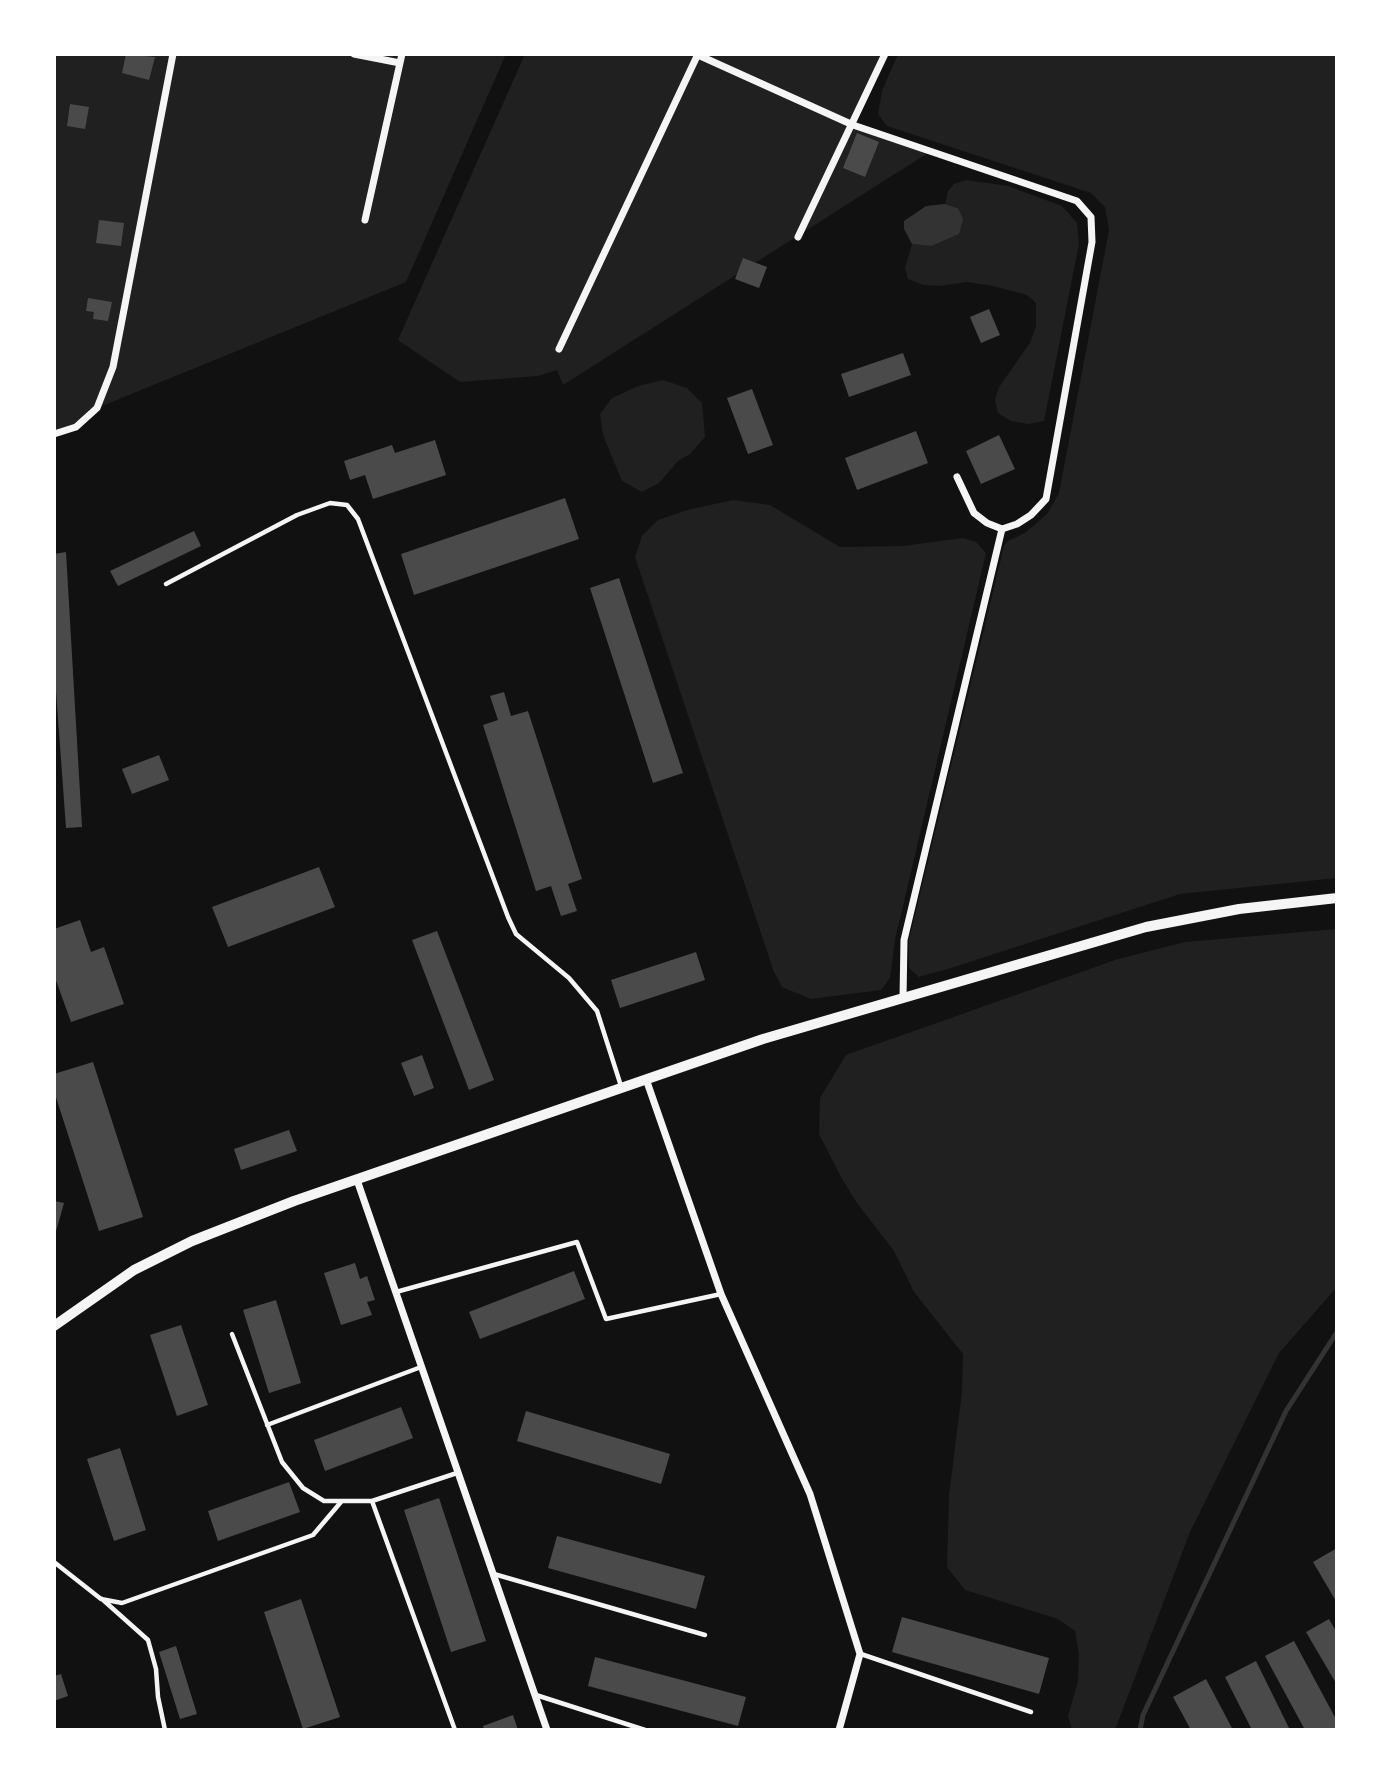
<!DOCTYPE html>
<style>
body{margin:0}
#map{position:relative;width:1391px;height:1784px;overflow:hidden;background:#111;font-family:"Noto Sans",sans-serif}
canvas{display:block}
.frame{position:absolute;inset:0;border:56px solid #fff;pointer-events:none}
</style>
<div id="map">
<canvas width="1391" height="1784"></canvas>
<div class="frame"></div>
</div>
<script>
const ctx = document.querySelector('canvas').getContext('2d');
ctx.lineJoin = 'round';
function fill(path, color) { ctx.fillStyle = color; ctx.fill(path, 'evenodd'); }
const shape = rows => new Path2D(rows.map(r => 'M' + r).join(''));
function stroke(path, color, width, dash) { ctx.strokeStyle = color; ctx.lineWidth = width; ctx.lineCap = dash ? 'butt' : 'round'; ctx.setLineDash(dash || []); ctx.stroke(path); }
const green = shape([
 [54,54,506,54,406,282,97,408,76,427,54,434],
 [525,54,885,54,853,124,931,151,563,385,557,370,538,376,460,382,398,340],
 [898,54,1337,54,1337,878,1180,894,951,968,919,977,909,968,909,940,1004,546,1008,541,1025,533,1047,514,1059,493,1109,230,1105,207,1091,193,887,126,878,114,882,91],
 [966,180,1008,186,1062,206,1077,223,1079,244,1044,421,1029,424,1011,421,998,413,995,400,999,387,1030,343,1036,326,1036,303,1027,295,993,286,967,282,940,286,923,285,908,279,905,268,912,244,931,246,959,208,945,204,948,191,954,184],
 [663,380,687,388,702,403,705,437,690,454,678,461,659,483,642,492,622,481,603,435,600,414,612,398,638,386],
 [733,500,770,505,840,547,903,546,963,538,976,542,986,553,895,940,890,978,881,990,811,999,782,987,774,972,635,557,642,536,658,520,687,510],
 [1337,929,1337,1287,1279,1353,1190,1532,1115,1730,1072,1730,1068,1716,1078,1681,1079,1655,1075,1631,1058,1619,965,1590,947,1567,949,1495,962,1391,963,1354,914,1292,894,1251,857,1203,841,1177,819,1134,820,1098,846,1055,1118,959,1185,942]
]);
const water = shape([
 [945,204,958,208,963,219,959,234,931,246,912,244,904,229,904,221,926,206]
]);
const stream = shape([
 [1140,1730,1143,1715,1286,1411,1337,1332]
]);
const building = shape([
 [126,54,155,57,149,80,122,73],
 [70,104,89,107,85,129,67,126],
 [857,133,879,142,865,177,843,168],
 [99,220,124,223,121,246,96,243],
 [743,258,767,267,759,288,735,279],
 [88,298,112,302,108,321,93,319,94,312,86,311],
 [989,309,1000,335,981,343,970,317],
 [903,353,911,375,849,397,841,374],
 [752,389,773,445,748,454,727,398],
 [916,431,928,463,857,490,845,458],
 [999,435,1015,469,981,484,966,451],
 [435,440,446,475,373,499,365,475,350,480,344,461,392,445,395,453],
 [565,498,579,539,414,595,401,554],
 [194,531,201,546,118,586,110,571],
 [66,552,82,827,66,828,54,664,54,554],
 [619,578,683,773,653,783,590,588],
 [504,692,511,716,528,711,582,879,568,884,577,911,561,916,551,886,536,891,483,725,498,720,490,696],
 [159,755,169,780,132,794,122,769],
 [319,867,335,907,228,947,212,907],
 [80,920,91,952,104,947,124,1004,71,1022,54,975,54,929],
 [437,931,494,1080,469,1090,412,940],
 [696,952,705,980,620,1008,611,980],
 [422,1055,434,1088,414,1096,401,1063],
 [93,1062,143,1217,99,1231,54,1091,54,1074],
 [289,1130,297,1151,241,1170,234,1149],
 [54,1201,64,1203,55,1235,54,1235],
 [355,1263,360,1279,367,1276,375,1300,367,1302,372,1315,341,1325,324,1273],
 [574,1271,585,1299,480,1339,469,1312],
 [276,1300,301,1383,269,1393,243,1310],
 [181,1325,208,1405,177,1416,150,1335],
 [401,1407,413,1438,325,1471,314,1440],
 [526,1411,670,1454,661,1484,517,1441],
 [120,1448,146,1530,114,1541,87,1459],
 [289,1482,300,1512,218,1541,208,1511],
 [439,1498,486,1641,451,1652,404,1510],
 [557,1536,705,1576,696,1609,548,1568],
 [1337,1548,1337,1603,1313,1562],
 [301,1599,340,1717,303,1729,264,1612],
 [902,1617,1049,1658,1039,1694,892,1652],
 [1329,1619,1337,1633,1337,1685,1306,1632],
 [1294,1641,1337,1721,1337,1730,1305,1730,1265,1656],
 [176,1646,197,1714,180,1719,159,1652],
 [595,1657,746,1697,738,1726,588,1686],
 [1256,1661,1290,1730,1252,1730,1225,1677],
 [61,1674,68,1696,54,1701,54,1676],
 [1206,1679,1233,1730,1191,1730,1173,1697],
 [513,1715,518,1730,484,1730,483,1726]
]);
const service = shape([
 [166,584,297,515,330,503,347,505,358,519,508,917,516,934,569,978,597,1011,621,1086],
 [396,1292,577,1242,606,1319,721,1294],
 [232,1334,282,1462,303,1488,324,1501,372,1501,455,1730],
 [267,1425,421,1367],
 [372,1501,457,1473],
 [54,1562,101,1599,122,1603,313,1535,341,1502],
 [494,1574,705,1635],
 [102,1599,148,1640,156,1669,158,1697,165,1730],
 [861,1654,1031,1712],
 [536,1695,645,1730]
]);
const minor = shape([
 [354,54,400,63],
 [698,55,853,125,1077,201,1091,217,1092,242,1046,499,1031,515,1017,524,1002,529,987,523,974,513,957,477],
 [365,220,402,54],
 [798,237,885,54],
 [559,349,698,54],
 [54,434,76,427,97,408,113,367,173,54],
 [903,998,904,940,1002,529],
 [646,1079,721,1294,810,1494,860,1654,839,1730],
 [357,1180,547,1730]
]);
const tertiary = shape([
 [54,1326,134,1270,192,1241,294,1201,763,1039,1146,927,1239,909,1337,898]
]);
fill(green, '#202020');
fill(water, '#333');
stroke(stream, '#333', 5);
fill(building, '#4a4a4a');
stroke(service, '#f5f5f5', 4.5);
stroke(minor, '#f5f5f5', 7);
stroke(tertiary, '#f5f5f5', 10);
</script>
